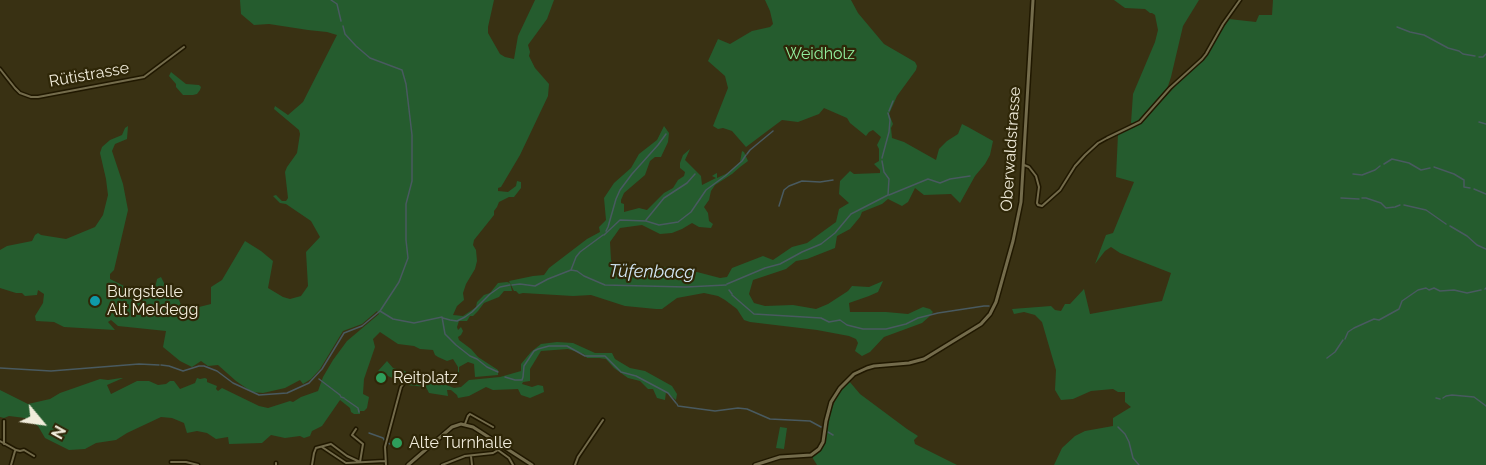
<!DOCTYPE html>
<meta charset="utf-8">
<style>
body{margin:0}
#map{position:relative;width:1486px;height:465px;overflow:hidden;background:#393113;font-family:Raleway,sans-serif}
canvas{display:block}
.north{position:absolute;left:12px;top:393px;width:60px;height:60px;-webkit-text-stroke:4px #2f2708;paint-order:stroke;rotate:119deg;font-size:16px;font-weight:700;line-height:24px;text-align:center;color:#f1ecdb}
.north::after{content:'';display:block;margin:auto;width:21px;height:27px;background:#f1ecdb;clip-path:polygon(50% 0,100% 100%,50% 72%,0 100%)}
</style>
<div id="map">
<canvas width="1486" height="465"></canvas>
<div class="north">N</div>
</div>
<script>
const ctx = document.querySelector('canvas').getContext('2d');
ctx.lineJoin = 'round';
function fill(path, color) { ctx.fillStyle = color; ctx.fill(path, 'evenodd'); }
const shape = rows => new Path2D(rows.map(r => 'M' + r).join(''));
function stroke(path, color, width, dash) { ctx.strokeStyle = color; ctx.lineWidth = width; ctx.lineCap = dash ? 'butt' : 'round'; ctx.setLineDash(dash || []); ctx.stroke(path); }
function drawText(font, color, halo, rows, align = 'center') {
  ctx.font = font + ' Raleway,sans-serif'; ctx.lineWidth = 4.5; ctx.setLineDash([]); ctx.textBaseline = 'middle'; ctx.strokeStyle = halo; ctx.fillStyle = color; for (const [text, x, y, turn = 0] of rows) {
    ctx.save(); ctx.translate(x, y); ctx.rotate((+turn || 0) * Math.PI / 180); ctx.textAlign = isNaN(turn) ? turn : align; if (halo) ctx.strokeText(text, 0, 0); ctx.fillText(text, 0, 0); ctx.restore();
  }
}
const green = shape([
 [240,0,494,0,488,27,488,33,500,54,505,57,514,59,518,36,535,0,554,0,547,19,528,45,530,52,529,56,535,68,549,84,548,96,520,155,501,187,498,188,498,191,508,192,516,186,517,181,521,182,521,188,514,197,509,197,499,202,497,207,494,211,494,215,474,240,473,245,476,250,477,261,475,269,466,284,463,293,464,300,457,306,453,315,463,316,472,310,476,307,477,302,484,295,490,293,498,283,507,282,510,283,512,291,504,291,499,297,484,303,478,311,473,316,470,316,467,321,459,321,457,327,458,330,461,327,463,331,461,335,458,337,459,340,471,349,478,357,498,370,498,375,475,377,474,364,468,362,459,367,459,376,458,376,458,367,453,359,447,361,438,357,435,355,433,350,420,349,414,346,398,344,380,332,373,339,375,347,364,379,363,394,369,397,367,408,364,411,360,411,360,414,354,414,351,412,350,408,340,400,322,426,312,431,310,436,304,438,300,436,285,438,271,435,262,443,229,444,228,437,216,439,207,433,197,431,187,433,184,423,172,418,161,417,127,433,116,440,96,443,85,449,69,450,45,438,38,426,25,418,9,416,4,418,0,417,0,390,28,404,50,399,60,393,100,379,108,380,121,378,123,378,107,385,111,394,137,381,149,381,158,385,166,384,170,381,174,381,180,389,195,383,197,378,200,379,205,378,207,379,207,382,217,386,216,389,218,391,222,388,259,406,268,408,290,401,293,402,301,397,318,391,323,377,333,360,347,341,379,314,377,311,362,324,343,331,320,369,311,379,303,384,300,380,285,388,263,393,252,392,236,381,218,365,208,366,201,361,192,367,180,361,163,347,166,331,118,326,111,320,108,322,115,330,64,327,54,322,36,321,35,316,43,303,44,294,38,290,37,295,25,296,22,293,16,293,0,288,0,250,7,246,32,241,35,235,38,233,41,235,66,239,95,227,103,215,108,195,106,179,100,153,102,147,110,140,122,135,125,128,128,126,127,139,115,144,112,151,123,184,128,210,114,270,110,274,110,279,134,291,137,301,154,293,157,279,161,277,165,285,171,287,177,295,181,305,187,310,211,304,211,287,222,280,245,241,261,251,273,261,268,288,283,297,290,299,301,296,308,286,306,252,320,237,311,221,286,204,280,203,273,196,276,195,282,201,286,201,288,198,285,172,287,167,297,153,300,134,299,130,274,109,275,106,288,115,303,102,337,35,327,32,308,30,269,24,254,25,241,14],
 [765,0,851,0,858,13,884,44,915,62,917,66,916,70,897,96,889,114,893,124,891,128,892,138,904,142,936,160,939,149,947,141,958,134,962,124,968,127,993,141,990,155,985,164,975,176,960,203,951,194,924,195,915,188,908,202,902,206,888,199,882,204,862,212,860,217,850,229,837,236,835,248,807,259,796,261,786,269,753,280,749,294,754,303,765,306,793,305,816,309,828,304,848,291,852,286,869,287,883,281,878,292,869,296,849,303,850,312,886,312,908,314,923,307,930,309,933,312,930,316,922,323,884,337,870,352,862,356,855,351,858,343,856,339,849,336,817,330,750,322,744,320,737,309,725,300,718,296,704,293,677,298,662,309,656,309,625,306,591,295,573,296,523,293,519,294,516,291,514,291,509,281,533,276,544,275,549,268,587,239,600,232,599,227,606,220,604,198,614,183,631,168,639,154,657,140,664,126,669,133,668,142,661,157,655,157,650,161,645,175,624,193,621,200,621,203,624,204,624,212,639,208,647,210,664,193,673,188,678,180,684,176,685,172,680,168,680,163,683,155,690,149,685,160,701,176,702,185,716,178,712,176,715,174,717,173,717,178,728,173,740,162,742,151,744,152,748,161,740,167,732,174,715,185,711,191,709,200,704,207,708,213,709,221,713,224,711,228,699,227,692,223,682,229,672,233,660,234,642,225,620,228,610,242,611,260,617,272,631,274,667,267,669,271,665,273,669,277,680,280,680,272,697,272,720,278,727,277,732,268,763,256,773,260,792,247,807,243,836,222,839,209,849,203,839,194,840,181,850,171,854,174,880,173,880,170,874,164,879,161,879,149,877,145,881,137,873,130,869,132,866,136,850,123,847,118,824,108,819,114,798,122,782,120,746,147,732,131,723,128,718,129,713,126,728,88,725,76,708,61,718,39,730,44,752,31,770,27,773,24,770,11],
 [1114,0,1199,0,1183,26,1171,77,1167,89,1145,116,1134,124,1131,123,1133,94,1155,42,1158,30,1155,15,1152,13,1150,13,1145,9,1125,8],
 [1273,0,1486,0,1486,465,1054,465,1062,448,1075,436,1085,431,1113,426,1113,418,1131,407,1125,402,1125,392,1118,392,1113,389,1091,391,1073,399,1061,400,1055,390,1056,370,1042,322,1035,315,1024,312,1014,314,1012,309,1051,306,1055,310,1061,311,1065,304,1070,304,1084,289,1090,314,1162,301,1171,273,1120,253,1111,247,1105,251,1095,264,1106,235,1113,233,1134,182,1116,177,1118,134,1135,127,1141,123,1182,79,1199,64,1229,19,1256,22,1259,15,1272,15],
 [171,72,186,84,199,85,201,87,200,90,197,94,193,95,183,95,176,87,176,84,169,76],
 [557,342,573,343,595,353,612,353,615,359,630,368,645,371,672,386,677,394,676,400,666,392,665,400,657,398,653,389,648,389,640,381,628,378,614,368,606,359,599,358,587,358,584,354,568,349,541,351,530,369,530,381,523,382,522,384,532,387,538,385,543,386,544,392,530,398,521,395,518,389,493,390,486,387,469,396,458,398,457,395,451,390,447,390,448,396,429,393,426,387,407,385,405,381,403,381,390,377,378,371,387,361,393,368,405,371,410,376,439,382,454,388,461,387,469,380,500,377,521,371,521,364,531,352,541,344],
 [849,381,860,394,907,429,918,436,914,440,915,444,957,465,817,465,812,457,822,448,829,415,834,403,839,393],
 [780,427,787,428,784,449,776,448]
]);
const stream = shape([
 [331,0,337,4,341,21],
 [1397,27,1410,32,1424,35,1448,48,1459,51,1463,54,1475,56],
 [1479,57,1483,57,1486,54],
 [889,111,893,101],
 [1479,122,1486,124],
 [747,154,750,150,773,131],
 [882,158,889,132,890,120,888,113],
 [1384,164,1392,159,1409,163,1421,170,1430,168],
 [1434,167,1454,174,1464,180,1464,187,1470,188],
 [1353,174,1362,175,1375,170,1380,166],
 [1474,189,1486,194],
 [889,195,928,179,940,183,950,179,970,176],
 [1341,198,1359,199],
 [1362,198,1366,198,1381,203,1386,208,1395,207,1400,205],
 [1404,205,1426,210,1446,224],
 [779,206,784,190,789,186,802,181,820,182,833,180],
 [646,220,664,198,687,183,695,174],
 [1450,226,1467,236,1477,245,1486,249],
 [606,231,608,227,616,199,620,190,632,174,658,145,666,134],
 [604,235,620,220,646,221,659,225,678,222,691,212,706,190,725,176,742,161,746,155],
 [571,270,576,257,580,252,603,235],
 [727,284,765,268,780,264,802,252,821,244,835,233,851,214,888,195,889,179,884,172,882,161],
 [512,285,520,284,535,286,548,279,571,270,577,271,584,276,605,285,686,287,726,285],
 [1485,289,1486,288],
 [729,290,732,294],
 [732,295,754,314,821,318,829,322,840,320,847,325,863,329,886,329,906,324,918,318,938,313,984,306,989,306],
 [380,311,393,319,414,323,442,317,445,334,456,345,470,356,477,359,487,367,498,372],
 [443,318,450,320,457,321,465,317,472,312,490,294,500,287,510,285],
 [1345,339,1348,332,1354,328,1374,319,1379,320,1399,309,1402,301,1418,290,1426,288,1429,290,1434,288,1440,291,1454,290,1467,293,1481,290],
 [1327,358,1335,352,1343,340],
 [161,365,169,366,183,371,199,366,204,366,217,371,233,383,259,395,287,393,309,383,322,369,344,333,362,326,380,311,399,282,408,258,406,240,406,204,412,181,412,135,406,84,402,70,370,58,356,46,345,34,343,26],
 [0,368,51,371,139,364,159,365],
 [505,377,515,380,522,380,523,377,524,366,534,351,538,349,549,346,567,346,585,356,605,356,621,372,636,376,668,393,676,403],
 [319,379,340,395,341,397,344,398],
 [1436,398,1440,399],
 [1443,398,1446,396,1452,395,1474,397,1486,406],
 [345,399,358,408,359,412],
 [677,404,678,406,715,411,738,408,747,409,770,419,810,421,821,427],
 [1118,427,1125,434,1129,442,1133,458,1139,465],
 [828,432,833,435],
 [369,433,383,438,385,441],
 [388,443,390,444]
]);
const minor = shape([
 [0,69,15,88,20,93,31,97,38,97,144,77,184,47],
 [1024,165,1029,167,1036,176,1039,187,1037,203,1038,205,1042,206,1060,190,1075,166,1085,155,1098,143,1107,138,1140,122,1170,88,1202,59,1206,54,1223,24,1240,0],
 [4,421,4,444],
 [465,424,468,416,470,414,493,427],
 [0,441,16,450,20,451,24,450,34,456],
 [501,445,498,450,509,458,513,465],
 [322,447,346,463,385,461],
 [471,456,472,465],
 [171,462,186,462,198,465],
 [276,463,276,465],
 [11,465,15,451],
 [312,465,314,453,316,448,331,444,347,456,360,462,363,444,352,435,356,429],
 [386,465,385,447,401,387,404,383],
 [442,465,465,456,493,453,498,450],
 [575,465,578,457,603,420]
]);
const tertiary = shape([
 [408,465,452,427,461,424,473,427,532,465],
 [755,465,780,457,811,455,819,449,823,442,826,421,831,402,840,388,854,374,867,368,874,366,909,363,924,359,981,324,990,314,996,302,1013,241,1021,202,1033,0]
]);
const markers = [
 [95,301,6,"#0f9aa8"],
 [381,378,6,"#2e9e5b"],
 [397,443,6,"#2e9e5b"]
];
const parkNames = [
 ["Weidholz",820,54]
];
const streetNames = [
 ["Rütistrasse",89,75,-10],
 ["Oberwaldstrasse",1011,149,-86]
];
const poiNames = [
 ["Burgstelle",107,292],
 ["Alt Meldegg",107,310],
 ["Reitplatz",393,378],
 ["Alte Turnhalle",409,443]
];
const waterNames = [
 ["Tüfenbacg",652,272,1]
];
fill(green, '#255c2e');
stroke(stream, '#495a60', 1.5);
stroke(minor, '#201800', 5);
stroke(tertiary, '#201800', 6);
stroke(minor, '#746c4c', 2);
stroke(tertiary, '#746c4c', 3);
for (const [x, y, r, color] of markers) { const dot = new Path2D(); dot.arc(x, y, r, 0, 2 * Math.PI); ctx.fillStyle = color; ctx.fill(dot); stroke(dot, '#2f2708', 2); }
drawText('16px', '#91ef9d', '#2f2708', parkNames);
drawText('16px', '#f1ecdb', '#2f2708', streetNames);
drawText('16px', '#f1ecdb', '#2f2708', poiNames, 'left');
drawText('italic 18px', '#d3e7f6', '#2f2708', waterNames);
</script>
